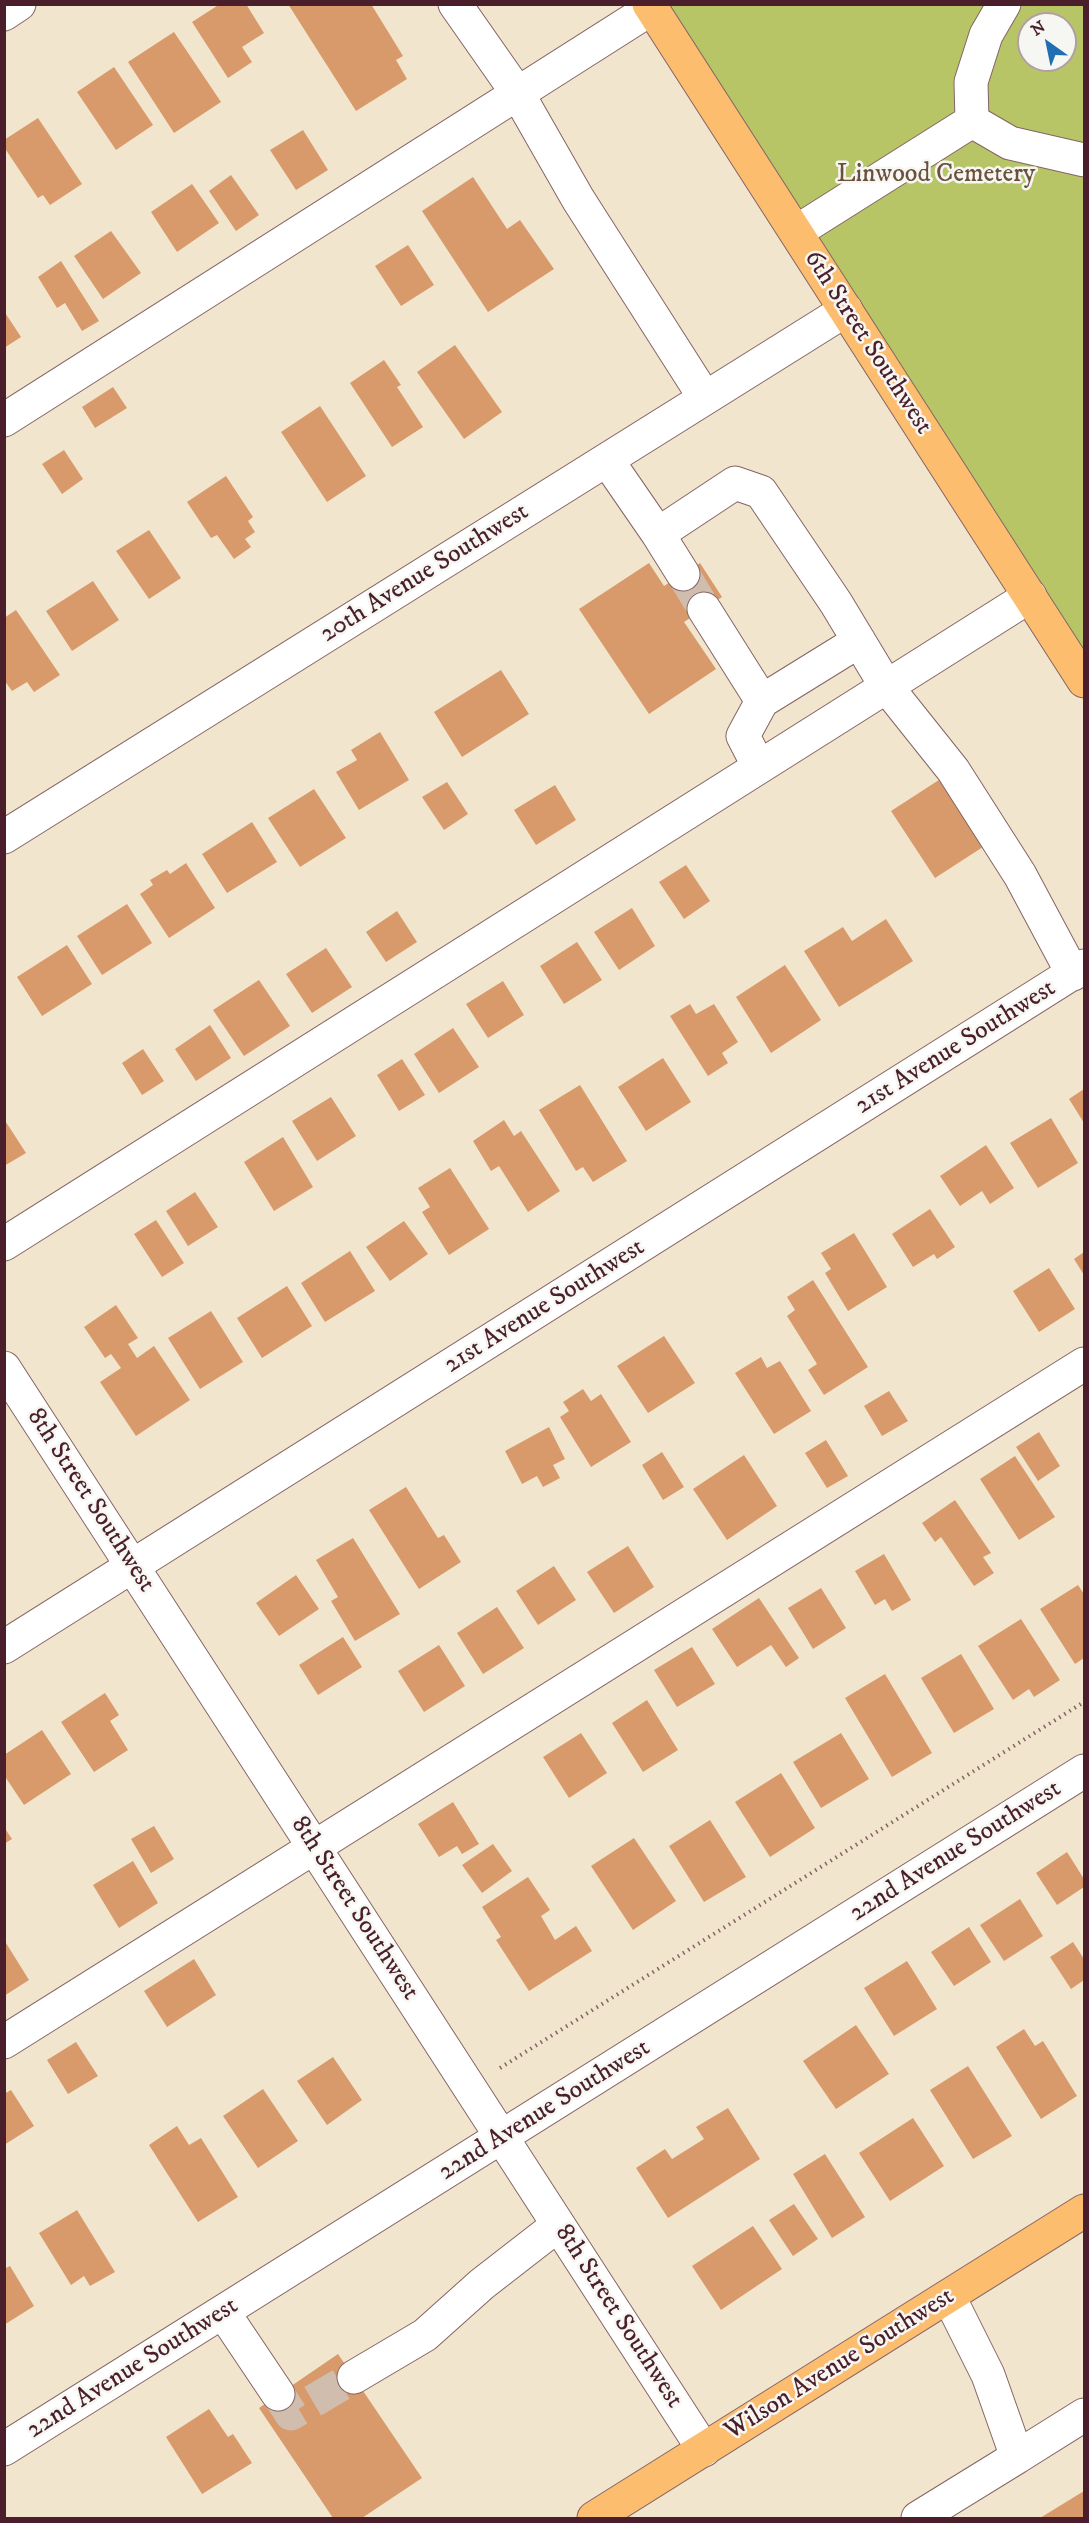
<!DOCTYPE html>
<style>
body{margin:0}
#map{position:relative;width:1089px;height:2523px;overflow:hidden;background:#f2e5ce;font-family:"IM FELL DW Pica",serif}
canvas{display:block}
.frame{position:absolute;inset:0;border:6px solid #4a1f2b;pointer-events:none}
.north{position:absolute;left:1017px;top:12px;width:60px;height:60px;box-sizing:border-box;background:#f6f6f2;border:2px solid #b1a0a2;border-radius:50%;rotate:327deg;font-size:16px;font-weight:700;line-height:24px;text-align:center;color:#4a1f2b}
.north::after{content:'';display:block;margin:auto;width:21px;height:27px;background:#1f6fb2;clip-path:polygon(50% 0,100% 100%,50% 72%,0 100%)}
</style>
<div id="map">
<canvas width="1089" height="2523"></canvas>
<div class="frame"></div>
<div class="north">N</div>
</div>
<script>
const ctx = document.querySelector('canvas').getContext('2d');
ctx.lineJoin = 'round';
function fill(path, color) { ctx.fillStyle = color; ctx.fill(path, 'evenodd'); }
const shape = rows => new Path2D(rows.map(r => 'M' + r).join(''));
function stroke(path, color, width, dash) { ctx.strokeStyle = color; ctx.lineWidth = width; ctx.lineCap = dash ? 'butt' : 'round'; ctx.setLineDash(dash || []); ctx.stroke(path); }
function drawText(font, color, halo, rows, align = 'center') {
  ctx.font = font + ' "IM FELL DW Pica",serif'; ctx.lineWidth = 5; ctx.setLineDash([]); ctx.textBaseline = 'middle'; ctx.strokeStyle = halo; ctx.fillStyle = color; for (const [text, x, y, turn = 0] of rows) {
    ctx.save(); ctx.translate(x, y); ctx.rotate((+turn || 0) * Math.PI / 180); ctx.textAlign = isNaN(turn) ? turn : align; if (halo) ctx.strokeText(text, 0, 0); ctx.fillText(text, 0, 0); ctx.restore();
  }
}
const green = shape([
 [649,5,1084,5,1084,681],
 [1029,24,1065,24,1065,60,1029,60]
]);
const building = shape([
 [220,4,246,4,264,33,242,47,252,62,228,78,192,22],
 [288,4,371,4,403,56,396,60,407,79,356,111],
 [174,32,221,102,174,133,128,62],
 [114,67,153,125,116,150,77,92],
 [38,118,82,184,50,205,43,195,38,198,4,147,4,140],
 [303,130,328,170,296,190,270,150],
 [231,175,259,215,236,231,209,191],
 [473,177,507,229,520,220,554,269,488,312,422,211],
 [192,184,219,223,177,252,151,212],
 [111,231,141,273,103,299,74,256],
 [408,245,434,285,401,306,375,266],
 [61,261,99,321,82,331,65,303,57,308,38,277],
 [4,311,21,337,4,348],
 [455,345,502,412,464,439,417,372],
 [384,360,401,385,397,387,423,427,392,447,350,383],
 [113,387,127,408,95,428,82,407],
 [320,406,366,476,327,502,281,432],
 [64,450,83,479,62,494,42,464],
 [226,476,253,517,248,521,255,532,245,539,251,547,234,559,217,535,211,538,187,502],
 [149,530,181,578,149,599,116,551],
 [649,563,664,586,700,563,722,597,684,622,716,669,649,714,579,609],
 [93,581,119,620,72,651,46,611],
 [16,610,60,675,34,692,27,682,12,691,4,680,4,618],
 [501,670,529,714,462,757,434,712],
 [380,732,409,780,359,810,336,772,357,760,351,750],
 [942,778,986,845,935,878,891,811],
 [447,782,468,814,444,830,422,797],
 [555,785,576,820,536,845,514,810],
 [314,789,346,838,300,867,268,818],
 [252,822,277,862,227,893,202,854],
 [186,863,215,908,169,938,140,894,153,885,150,880,167,870,170,874],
 [686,865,710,901,684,919,659,882],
 [127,904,152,943,102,975,77,936],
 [632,908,655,946,619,970,594,932],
 [397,911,417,942,386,962,366,932],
 [886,919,913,961,839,1007,804,951,843,927,852,941],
 [577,942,602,980,564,1004,540,966],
 [67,945,92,984,42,1016,17,977],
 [326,948,352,987,312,1013,286,974],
 [785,965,821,1020,771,1053,736,997],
 [259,980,290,1026,244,1056,213,1010],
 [503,981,524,1015,488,1038,466,1004],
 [690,1004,696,1014,714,1004,738,1042,722,1053,728,1063,708,1076,670,1016],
 [210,1025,231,1058,196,1081,175,1049],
 [453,1028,479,1067,439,1093,414,1054],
 [143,1049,164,1081,142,1095,122,1063],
 [663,1058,691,1102,646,1131,618,1087],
 [402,1059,425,1095,399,1111,377,1075],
 [580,1085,627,1161,593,1182,583,1167,576,1171,539,1110],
 [1084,1089,1084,1123,1069,1099],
 [331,1097,356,1136,317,1161,292,1121],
 [1051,1118,1078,1163,1038,1188,1010,1143],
 [4,1119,26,1153,4,1166],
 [504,1120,514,1136,521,1131,560,1191,528,1212,499,1166,491,1171,473,1141],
 [283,1137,313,1187,274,1211,244,1162],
 [986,1145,1014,1188,990,1204,982,1191,960,1206,940,1176],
 [450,1168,489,1229,449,1255,422,1212,430,1207,418,1188],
 [195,1192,218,1227,188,1246,166,1211],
 [930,1209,955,1247,937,1259,934,1254,913,1267,892,1234],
 [156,1220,184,1263,162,1277,134,1234],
 [404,1221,428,1254,390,1281,366,1247],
 [854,1233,887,1287,848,1311,825,1273,831,1269,821,1253],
 [350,1251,375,1291,325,1322,301,1283],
 [1084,1252,1084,1275,1074,1259],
 [1049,1268,1075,1309,1039,1332,1013,1291],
 [813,1280,868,1367,824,1395,808,1370,817,1364,787,1316,795,1310,787,1297],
 [287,1286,312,1326,262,1358,237,1318],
 [116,1305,138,1338,128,1344,137,1358,154,1346,190,1400,136,1436,100,1382,121,1368,111,1354,105,1358,84,1327],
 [211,1311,243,1362,200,1389,168,1338],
 [664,1336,695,1383,648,1413,617,1366],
 [761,1357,767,1368,780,1361,811,1411,774,1434,735,1373],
 [583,1389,591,1401,601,1394,631,1442,591,1467,560,1417,569,1411,563,1402],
 [889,1391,908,1421,882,1436,864,1406],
 [549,1427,565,1459,553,1465,560,1478,543,1487,537,1476,522,1484,505,1451],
 [1039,1432,1060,1466,1038,1481,1016,1447],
 [826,1440,848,1476,827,1488,805,1453],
 [662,1452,684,1487,663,1500,642,1465],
 [744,1455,777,1506,727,1540,693,1489],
 [1015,1456,1055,1517,1019,1540,980,1479],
 [406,1487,438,1538,444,1535,461,1562,419,1589,369,1510],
 [955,1500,991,1553,983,1557,994,1573,974,1586,941,1537,935,1542,922,1523],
 [353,1538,400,1614,355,1641,331,1601,338,1597,316,1560],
 [628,1546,654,1587,614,1613,587,1572],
 [884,1554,911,1600,892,1611,885,1599,875,1605,855,1571],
 [554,1566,576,1600,538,1625,516,1591],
 [296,1575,319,1609,279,1636,256,1603],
 [1078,1585,1084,1594,1084,1658,1075,1664,1040,1609],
 [821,1588,846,1628,813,1649,788,1608],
 [759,1598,799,1658,786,1667,771,1645,737,1667,712,1629],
 [497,1607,524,1648,483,1674,457,1633],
 [1021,1619,1060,1680,1034,1697,1029,1689,1013,1700,978,1646],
 [343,1637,362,1667,318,1695,299,1665],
 [439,1645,465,1686,424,1712,398,1671],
 [692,1647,715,1684,677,1707,654,1670],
 [961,1654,994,1709,954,1733,921,1678],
 [885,1674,932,1753,892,1777,845,1698],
 [105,1693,119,1715,110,1721,128,1750,94,1772,61,1722],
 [647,1700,678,1750,643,1772,612,1723],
 [42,1730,71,1774,24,1805,4,1775,4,1755],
 [581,1733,607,1773,569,1798,543,1757],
 [841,1733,869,1779,821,1808,793,1762],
 [781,1773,815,1828,770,1857,735,1802],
 [453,1802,479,1844,462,1854,457,1846,439,1857,418,1824],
 [710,1820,746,1877,704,1902,669,1846],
 [154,1826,174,1859,151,1873,131,1839],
 [4,1827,12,1839,4,1844],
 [634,1838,676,1901,633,1930,591,1866],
 [493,1844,512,1871,482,1893,462,1865],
 [1067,1852,1084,1879,1084,1887,1057,1905,1036,1873],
 [133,1861,158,1903,119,1928,93,1885],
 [528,1877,550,1910,541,1916,555,1940,576,1926,592,1951,529,1991,496,1940,501,1937,482,1907],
 [1020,1899,1043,1936,1004,1961,980,1925],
 [969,1927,991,1962,954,1986,931,1952],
 [1073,1942,1084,1959,1084,1980,1071,1989,1050,1957],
 [6,1943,29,1980,4,1996,4,1944],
 [194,1959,216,1995,167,2027,144,1991],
 [907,1961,937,2009,894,2036,864,1988],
 [856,2025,889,2074,836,2109,803,2061],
 [1024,2029,1035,2046,1043,2041,1077,2096,1041,2119,996,2047],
 [76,2042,98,2076,68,2094,47,2060],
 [333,2057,362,2100,327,2125,297,2081],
 [968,2066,1012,2136,973,2159,930,2090],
 [263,2089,298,2141,258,2168,223,2116],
 [11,2090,34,2126,4,2145,4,2094],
 [728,2108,760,2159,668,2218,636,2168,665,2149,672,2159,704,2139,696,2127],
 [913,2118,944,2166,890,2201,859,2153],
 [177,2126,189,2145,201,2138,238,2197,198,2222,149,2145],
 [825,2154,865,2217,832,2238,793,2174],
 [794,2204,818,2239,793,2256,769,2220],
 [77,2210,115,2272,90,2286,84,2276,71,2285,39,2233],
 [753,2226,782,2269,721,2310,692,2266],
 [10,2266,34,2306,4,2325,4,2269],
 [338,2354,422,2478,362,2518,333,2518,259,2408],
 [209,2409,228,2437,233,2434,252,2463,202,2494,166,2437],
 [1084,2491,1084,2518,1040,2518]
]);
const minorTunnel = shape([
 [683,574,704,609],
 [278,2394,291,2414,354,2377]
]);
const path = shape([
 [500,2068,1084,1702]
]);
const minor = shape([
 [455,4,518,94,578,199,705,398],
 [4,14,19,4],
 [972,121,971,82,986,35,1004,4],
 [796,232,972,121,1010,143,1084,160],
 [4,420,652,8],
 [607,460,658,534,735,483,761,492,836,603,886,686,953,770,1020,875,1073,974],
 [658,534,683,574],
 [704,609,762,701],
 [759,767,743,736,762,701,859,641],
 [4,837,846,310],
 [4,1244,1030,596],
 [4,1368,704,2450],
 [4,1647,1084,966],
 [4,2042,1084,1364],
 [223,2312,278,2394],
 [354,2377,425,2335,482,2284,558,2225],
 [4,2449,1084,1771],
 [1017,2457,1084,2415],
 [918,2518,1017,2457,988,2375,949,2297]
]);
const major = shape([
 [649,4,1084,681],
 [594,2518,1084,2211]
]);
const parkNames = [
 ["Linwood Cemetery",936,176]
];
const streetNames = [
 ["6th Street Southwest",867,343,57],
 ["20th Avenue Southwest",425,574,-32],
 ["21st Avenue Southwest",956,1048,-32],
 ["21st Avenue Southwest",545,1307,-32],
 ["8th Street Southwest",90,1501,57],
 ["22nd Avenue Southwest",956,1852,-32],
 ["8th Street Southwest",354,1909,57],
 ["22nd Avenue Southwest",545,2111,-32],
 ["8th Street Southwest",618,2317,57],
 ["Wilson Avenue Southwest",840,2365,-32],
 ["22nd Avenue Southwest",133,2369,-32]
];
fill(green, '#b7c567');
fill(building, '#d89a6a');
stroke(minorTunnel, '#d0bdad', 33, [33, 16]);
stroke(minor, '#856464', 35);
stroke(major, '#856464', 35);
stroke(path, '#856464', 4, [1.5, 4.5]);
stroke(minor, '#fff', 33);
stroke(major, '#fcbd6f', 33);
drawText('26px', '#6b513d', '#f6f6f2', parkNames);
drawText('26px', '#4a1f2b', '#f6f6f2', streetNames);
</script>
